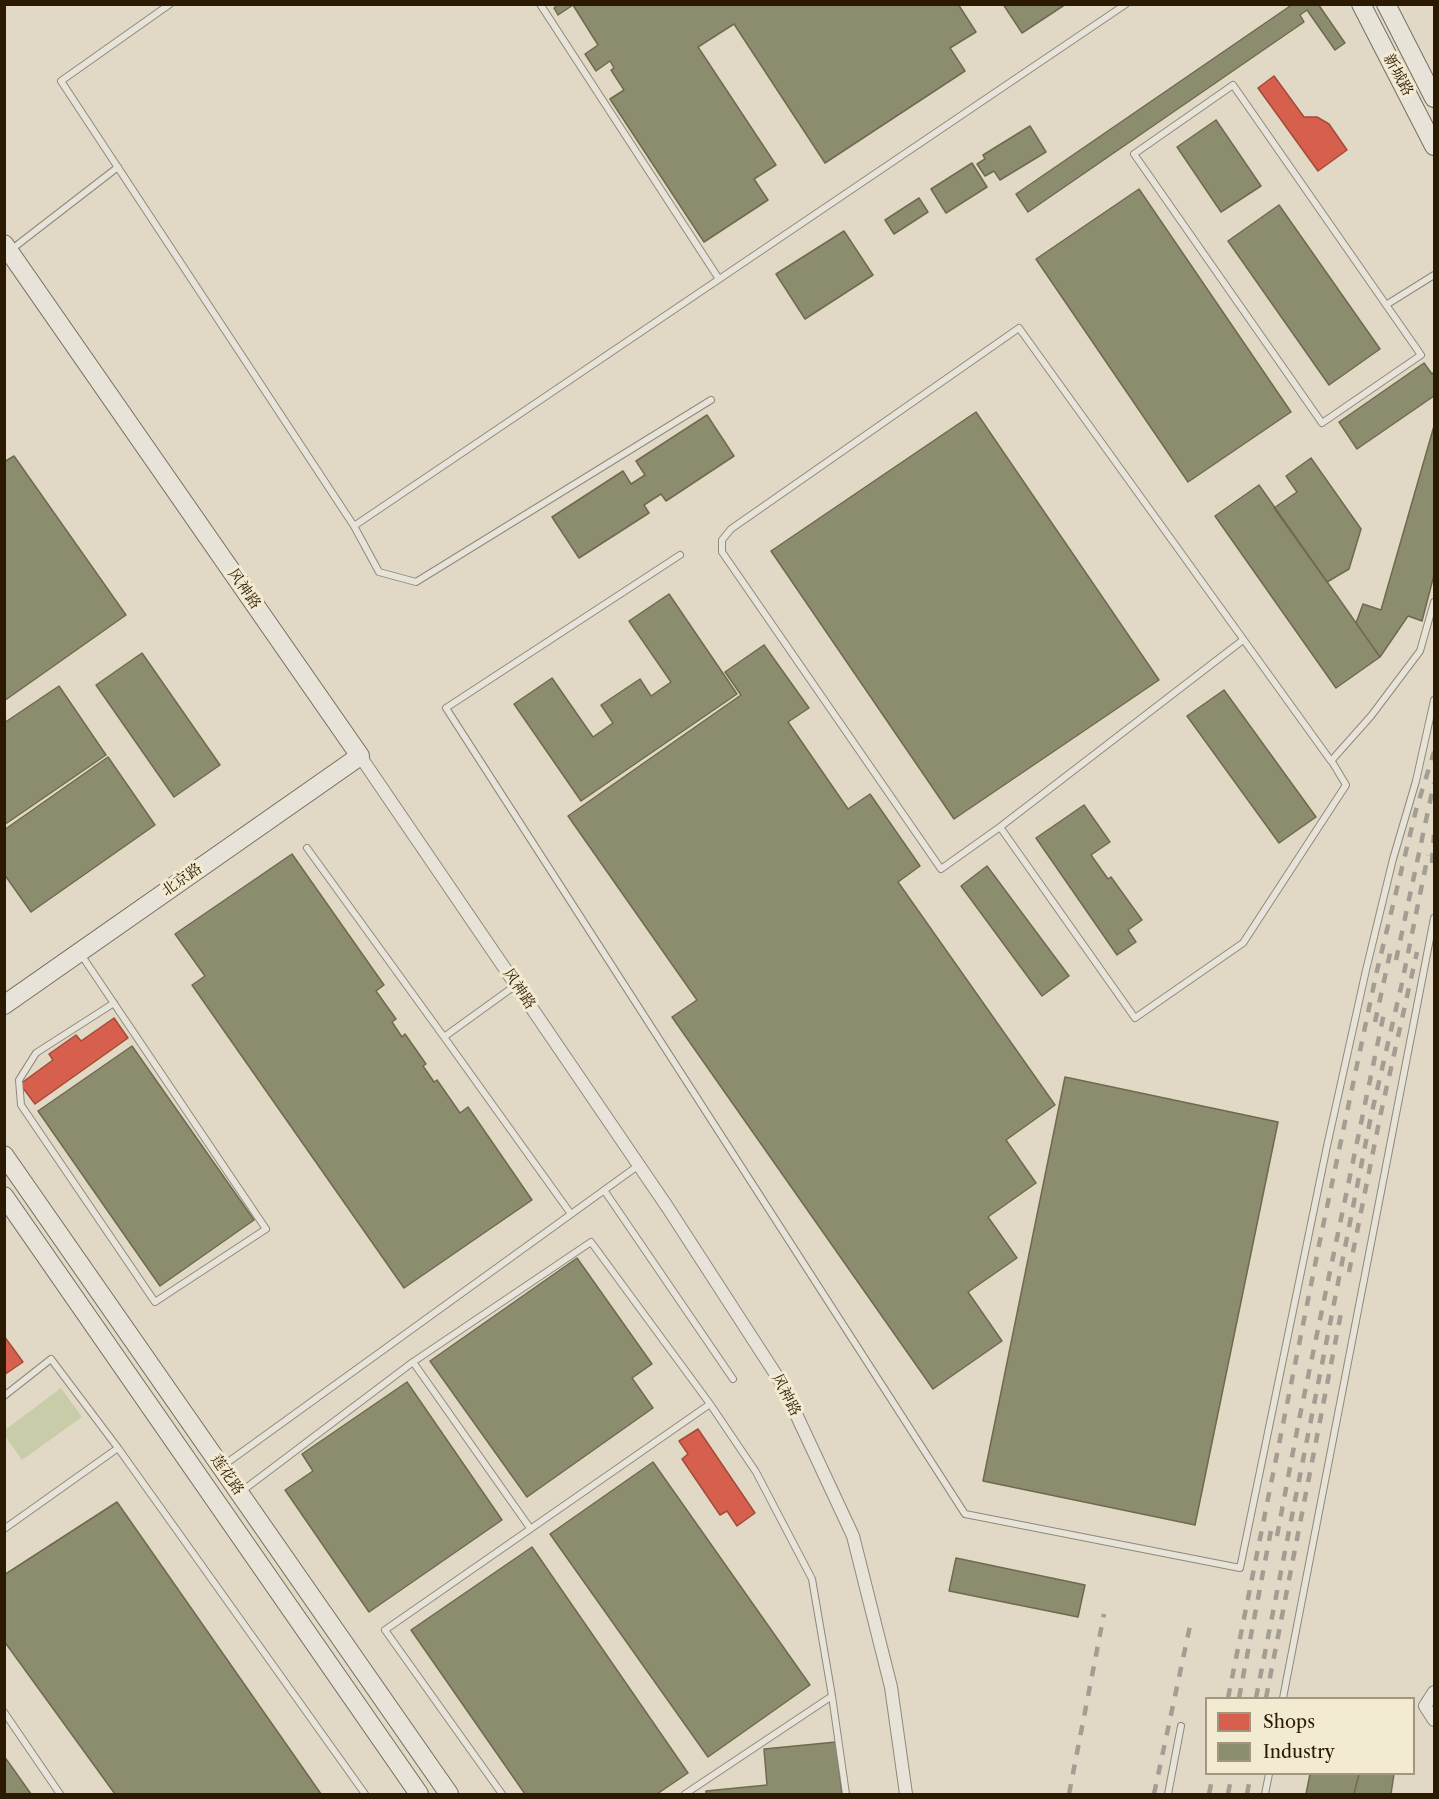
<!DOCTYPE html>
<meta charset="utf-8">
<style>
body{margin:0}
#map{position:relative;width:1439px;height:1799px;overflow:hidden;background:#e1d9c5;font-family:"Libre Caslon Text",serif}
canvas{display:block}
.frame{position:absolute;inset:0;border:6px solid #2c1902;pointer-events:none}
.legend{position:absolute;left:1205px;top:1697px;width:210px;height:78px;box-sizing:border-box;background:#f3ead2;border:2px solid #a3967f;margin:0;padding:8px 10px;list-style:none;font-size:18px;color:#2c1902}
.legend li{display:flex;align-items:center;gap:12px;height:30px}
.legend b{width:30px;border:2px solid #a3967f}
</style>
<div id="map">
<canvas width="1439" height="1799"></canvas>
<div class="frame"></div>
<ul class="legend">
<li><b style="height:16px;background:#d6604d"></b>Shops</li>
<li><b style="height:16px;background:#8c8c6e"></b>Industry</li>
</ul>
</div>
<script>
const ctx = document.querySelector('canvas').getContext('2d');
ctx.lineJoin = 'round';
function fill(path, color) { ctx.fillStyle = color; ctx.fill(path, 'evenodd'); }
const shape = rows => new Path2D(rows.map(r => 'M' + r).join(''));
function stroke(path, color, width, dash) { ctx.strokeStyle = color; ctx.lineWidth = width; ctx.lineCap = dash ? 'butt' : 'round'; ctx.setLineDash(dash || []); ctx.stroke(path); }
function drawText(font, color, halo, rows, align = 'center') {
  ctx.font = font + ' "Libre Caslon Text","Noto Serif SC",serif'; ctx.lineWidth = 6; ctx.setLineDash([]); ctx.textBaseline = 'middle'; ctx.strokeStyle = halo; ctx.fillStyle = color; for (const [text, x, y, turn = 0] of rows) {
    ctx.save(); ctx.translate(x, y); ctx.rotate((+turn || 0) * Math.PI / 180); ctx.textAlign = isNaN(turn) ? turn : align; if (halo) ctx.strokeText(text, 0, 0); ctx.fillText(text, 0, 0); ctx.restore();
  }
}
const green = shape([
 [61,1388,82,1417,22,1460,5,1436,5,1430]
]);
const shops = shape([
 [1274,76,1304,117,1317,117,1329,124,1347,150,1318,171,1258,88,1274,76],
 [114,1018,128,1038,35,1104,20,1084,53,1060,49,1054,76,1035,81,1041,114,1018],
 [4,1336,23,1362,4,1375,4,1336],
 [698,1429,755,1513,737,1526,727,1511,720,1515,682,1459,688,1454,679,1441,698,1429]
]);
const industry = shape([
 [559,4,958,4,976,32,950,48,965,71,825,163,734,24,698,47,776,165,754,179,768,200,704,242,610,99,624,90,611,70,614,68,610,61,596,71,585,54,598,45,573,5,558,15,554,8,559,4],
 [1003,4,1066,4,1022,33,1003,4],
 [1293,4,1318,4,1345,43,1335,50,1307,10,1300,15,1304,22,1028,212,1016,194,1293,4],
 [1216,120,1261,186,1221,212,1177,147,1216,120],
 [1030,126,1046,152,1000,180,994,171,985,176,977,164,985,159,983,155,1030,126],
 [972,163,987,187,946,213,931,189,972,163],
 [1139,189,1291,412,1188,482,1036,259,1139,189],
 [919,198,928,212,894,234,885,220,919,198],
 [1279,205,1380,349,1329,385,1228,241,1279,205],
 [844,231,873,275,805,319,776,274,844,231],
 [1424,363,1432,374,1434,372,1434,396,1357,449,1339,422,1424,363],
 [976,412,1159,680,954,819,771,551,976,412],
 [707,415,734,456,666,501,661,494,644,505,649,513,579,558,552,517,623,471,631,484,645,475,636,461,707,415],
 [1434,426,1434,575,1422,621,1408,616,1380,657,1356,623,1363,604,1381,610,1434,426],
 [14,456,126,615,4,701,4,462,14,456],
 [1311,458,1361,529,1349,569,1327,582,1274,508,1297,492,1286,476,1311,458],
 [1259,485,1380,657,1336,688,1215,516,1259,485],
 [669,594,737,694,581,801,514,704,552,678,593,737,613,723,601,705,640,679,651,696,671,682,629,621,669,594],
 [764,645,809,708,788,722,848,809,870,794,920,866,898,882,1055,1105,1006,1140,1036,1183,988,1217,1017,1258,968,1292,1002,1341,933,1389,672,1017,697,1000,568,816,741,695,725,672,764,645],
 [142,653,220,765,174,797,96,685,142,653],
 [59,686,106,755,4,825,4,723,59,686],
 [1224,690,1316,817,1279,843,1187,716,1224,690],
 [108,757,155,825,31,912,4,874,4,830,108,757],
 [1084,805,1110,842,1091,855,1108,879,1111,877,1142,920,1128,930,1136,942,1117,955,1036,838,1084,805],
 [292,854,384,985,376,991,396,1019,392,1022,402,1037,405,1034,426,1064,423,1066,434,1082,437,1080,460,1113,468,1107,532,1200,404,1288,192,985,205,976,175,934,292,854],
 [987,866,1069,976,1042,996,961,886,987,866],
 [132,1046,254,1220,160,1286,38,1111,132,1046],
 [1065,1077,1278,1122,1195,1525,983,1481,1065,1077],
 [577,1258,652,1364,632,1378,653,1408,527,1497,430,1361,577,1258],
 [407,1382,502,1520,369,1612,285,1490,313,1471,302,1454,407,1382],
 [653,1462,810,1685,708,1757,550,1534,653,1462],
 [117,1502,321,1794,115,1794,4,1641,4,1575,117,1502],
 [532,1547,688,1773,657,1794,525,1794,411,1630,532,1547],
 [956,1558,1085,1585,1078,1617,949,1591,956,1558],
 [836,1742,842,1794,706,1794,706,1791,767,1785,764,1749,836,1742],
 [4,1756,31,1794,4,1794,4,1756],
 [1310,1774,1359,1774,1354,1794,1306,1794,1310,1774],
 [1359,1774,1394,1774,1391,1794,1354,1794,1359,1774]
]);
const lane = shape([
 [170,4,61,81,354,526,1126,4],
 [540,4,719,279],
 [1233,85,1421,355,1322,423,1134,154,1233,85],
 [12,249,118,167],
 [1386,305,1434,275],
 [354,526,379,572,416,582,711,400],
 [680,555,446,708,965,1514,1240,1568,1327,1146,1366,970,1393,859,1416,781,1434,700],
 [1331,760,1346,785,1243,943,1135,1018,1000,827,941,869,722,552,722,540,731,529,1019,328,1331,761,1371,716,1420,651,1434,602],
 [1000,827,1243,640],
 [307,848,444,1037],
 [80,953,266,1229,155,1302,21,1105,19,1080,36,1053,114,1003],
 [516,985,444,1037,571,1214],
 [604,1190,733,1379],
 [413,1362,591,1242,710,1404],
 [4,1396,51,1359,118,1448],
 [224,1465,639,1165],
 [242,1491,413,1362,530,1528],
 [4,1529,118,1448,365,1794],
 [832,1696,846,1794],
 [1283,1698,1434,918],
 [4,1712,60,1794],
 [502,1794,385,1630,710,1404,756,1472,812,1579,832,1696,685,1794],
 [1168,1794,1181,1726],
 [1265,1794,1269,1774]
]);
const street = shape([
 [360,756,668,1208,782,1384,853,1536,891,1687,906,1794],
 [1434,1692,1425,1706,1434,1720]
]);
const secondary = shape([
 [1361,4,1434,146],
 [1386,4,1434,98],
 [4,244,360,756,4,1005],
 [4,1155,449,1794],
 [4,1196,419,1794]
]);
const rail = shape([
 [1432,863,1434,835],
 [1396,960,1434,783],
 [1375,1022,1391,949],
 [1349,1272,1380,1117,1417,952],
 [1277,1536,1299,1420,1384,1013],
 [1228,1698,1319,1245,1376,975,1416,810,1434,752],
 [1239,1698,1272,1525],
 [1256,1698,1371,1116,1402,983,1428,855],
 [1266,1698,1341,1313],
 [1069,1794,1104,1614],
 [1154,1794,1190,1626],
 [1209,1794,1213,1774],
 [1228,1794,1232,1774],
 [1247,1794,1251,1774]
]);
const streetNames = [
 ["新城路",1398,75,62],
 ["风神路",244,589,55],
 ["北京路",182,880,-35],
 ["风神路",519,989,56],
 ["风神路",786,1395,63],
 ["莲花路",227,1475,55]
];
fill(green, '#c9cca8');
fill(shops, '#d6604d');
stroke(shops, '#a34b36', 1.5);
fill(industry, '#8c8c6e');
stroke(industry, '#6f6a4e', 1.5);
stroke(lane, '#90897b', 8);
stroke(street, '#90897b', 14);
stroke(secondary, '#766f61', 20);
stroke(lane, '#e7e3d9', 6);
stroke(street, '#e7e3d9', 12);
stroke(secondary, '#e7e3d9', 18);
stroke(rail, '#a29e94', 4.5, [10, 10]);
drawText('15px', '#2c1902', '#f3ead2', streetNames);
</script>
